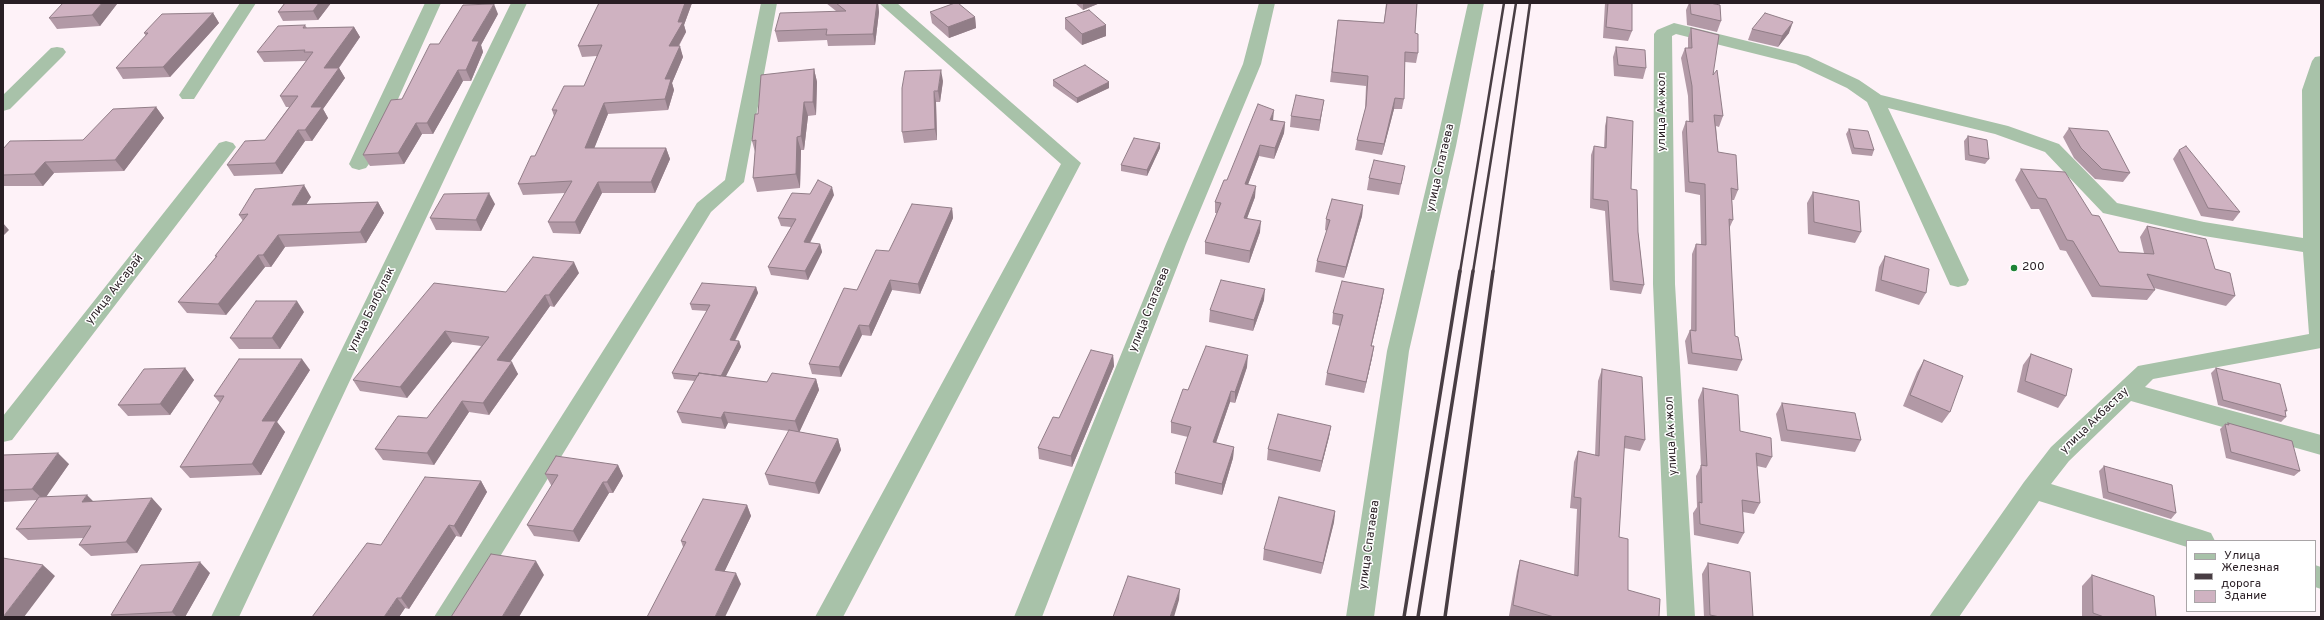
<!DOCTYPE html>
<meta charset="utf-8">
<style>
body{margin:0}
#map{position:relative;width:2324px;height:620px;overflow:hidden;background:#fef2f8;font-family:Overpass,sans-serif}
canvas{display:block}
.frame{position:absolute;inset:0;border:4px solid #291e24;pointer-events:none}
.legend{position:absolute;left:2186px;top:540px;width:130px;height:72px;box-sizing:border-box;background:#fff;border:1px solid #a9a5a7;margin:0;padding:5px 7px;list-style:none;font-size:12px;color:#291e24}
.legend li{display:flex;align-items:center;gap:8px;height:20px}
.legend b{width:20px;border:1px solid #a9a5a7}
</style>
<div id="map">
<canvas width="2324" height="620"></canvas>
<div class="frame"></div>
<ul class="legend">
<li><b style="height:5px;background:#a8c2a9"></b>Улица</li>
<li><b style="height:5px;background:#483d43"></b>Железная дорога</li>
<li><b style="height:11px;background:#cfb2c1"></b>Здание</li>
</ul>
</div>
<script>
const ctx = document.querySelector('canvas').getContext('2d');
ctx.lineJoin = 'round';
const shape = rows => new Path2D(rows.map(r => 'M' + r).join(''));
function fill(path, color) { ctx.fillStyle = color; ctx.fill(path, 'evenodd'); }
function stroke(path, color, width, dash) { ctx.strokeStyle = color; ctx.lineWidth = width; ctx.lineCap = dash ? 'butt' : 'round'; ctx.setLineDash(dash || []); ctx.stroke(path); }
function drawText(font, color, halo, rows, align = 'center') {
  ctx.font = font + ' Overpass,sans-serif'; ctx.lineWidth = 3; ctx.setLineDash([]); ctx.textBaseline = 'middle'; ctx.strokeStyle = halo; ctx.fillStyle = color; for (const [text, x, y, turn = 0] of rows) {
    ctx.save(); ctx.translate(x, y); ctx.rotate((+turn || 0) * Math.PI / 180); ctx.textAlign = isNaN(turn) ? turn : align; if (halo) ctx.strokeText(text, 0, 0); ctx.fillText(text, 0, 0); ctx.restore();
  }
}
const minor = shape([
 [240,3,256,3,194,99,182,99,179,95,240,3],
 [425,3,441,3,369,164,366,168,359,170,352,168,349,164,425,3],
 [511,3,527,3,239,617,211,617,511,3],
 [761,3,777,3,744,182,711,212,463,617,434,617,697,203,725,180,761,3],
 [879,3,897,3,1081,163,843,617,815,617,1061,164,879,3],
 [1259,3,1275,3,1261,64,1186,244,1042,617,1014,617,1166,244,1243,64,1259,3],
 [1468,3,1484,3,1456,146,1409,351,1374,617,1346,617,1387,351,1436,146,1468,3],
 [1674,23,1808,56,1859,80,1881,95,2008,126,2059,144,2117,203,2204,222,2303,238,2302,90,2312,61,2315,57,2321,56,2321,348,2153,379,2145,387,2321,435,2321,455,2131,401,2069,461,2051,484,2202,530,2211,533,2215,541,2187,541,2187,547,2039,501,1959,617,1929,617,2024,482,2051,447,2138,366,2309,334,2303,252,2204,236,2103,213,2045,152,1995,134,1888,108,1969,280,1966,285,1958,287,1950,285,1867,102,1847,88,1796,64,1676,34,1672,36,1675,284,1695,617,1667,617,1653,284,1654,34,1657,30,1674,23],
 [57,47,63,48,66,52,63,56,10,109,3,111,3,95,51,48,57,47],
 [226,141,233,143,236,147,233,151,12,440,3,442,3,416,219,143,226,141],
 [2315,565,2321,567,2321,589,2315,587,2315,565]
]);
const railFar1 = shape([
 [1460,272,1504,3],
 [1473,272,1516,3],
 [1493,272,1530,3]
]);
const rail = shape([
 [1404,617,1460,271],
 [1418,617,1473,271],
 [1445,617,1493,271]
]);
const wall = shape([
 [285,3,331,3,318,20,283,21,278,12],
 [587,3,692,3,684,25,686,32,679,46,683,57,672,83,674,90,668,110,608,114,594,148,666,148,670,159,655,193,602,193,580,234,553,233,548,222,565,193,523,195,518,184,535,156,554,116,552,110,584,86,597,56,582,57,578,46,599,3],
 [826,3,878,3,879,12,875,45,828,46,827,40,778,42,775,31,836,11],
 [1075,3,1100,3,1083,10],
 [1386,3,1422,3,1422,4,1417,4,1415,33,1418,53,1416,63,1405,62,1404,99,1402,109,1394,109,1382,155,1355,150,1357,140,1365,110,1366,86,1330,82,1338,20,1384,23],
 [1605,3,1632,3,1632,31,1628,41,1603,38],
 [1689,3,1710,3,1721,21,1717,32,1687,25,1686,10],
 [2113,3,2148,3,2148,4,2115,4],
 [117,4,100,26,57,29,49,18],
 [930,12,975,17,976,28,949,38,932,23],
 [213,13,219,23,170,77,123,79,116,68,146,36,144,33],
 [498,14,481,45,483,52,471,81,463,81,433,134,422,134,404,164,370,166,363,155,402,99,439,44],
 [1065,18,1106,25,1106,36,1082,45,1065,29],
 [305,25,307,28,354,27,360,37,339,68,345,78,323,109,328,118,312,141,305,141,282,174,234,176,227,165,265,140,289,107,286,107,280,96,306,61,264,62,257,52],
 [1691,28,1713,75,1723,116,1719,127,1716,126,1718,152,1738,190,1734,200,1732,200,1733,220,1729,229,1735,336,1742,360,1737,371,1688,364,1685,341,1690,330,1691,330,1692,254,1696,244,1701,245,1700,195,1685,192,1682,132,1686,121,1689,122,1688,96,1681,58,1685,48,1688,48,1688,38],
 [1752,29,1789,33,1778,47,1748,40],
 [1616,47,1646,68,1643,79,1614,76,1613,57],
 [814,69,817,82,816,115,808,116,804,150,801,150,800,188,757,192,753,178,755,152,752,141,758,114],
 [1053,80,1109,82,1109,88,1077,103,1053,86],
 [943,81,940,102,936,102,937,140,904,143,902,132],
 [1324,100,1319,131,1290,127,1291,116],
 [156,107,164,118,124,171,54,173,43,186,3,186,3,149,83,140],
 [1607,117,1631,189,1638,232,1644,285,1641,294,1610,290,1605,211,1590,208,1591,155,1594,146,1604,148,1605,126],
 [1273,120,1285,122,1284,133,1274,159,1259,156,1248,184,1255,197,1247,218,1260,232,1249,263,1205,254,1205,242,1217,213,1215,213,1215,202,1227,180],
 [2069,128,2130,173,2123,182,2095,179,2074,158,2063,137],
 [1849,129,1874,150,1872,156,1852,154,1846,134],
 [1968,136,1989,159,1985,164,1965,160,1964,141],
 [1160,148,1147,176,1121,171,1121,165],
 [2179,150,2240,212,2233,221,2201,216,2173,159],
 [2021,169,2092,215,2119,252,2144,253,2140,237,2147,226,2215,269,2235,296,2226,306,2154,288,2155,290,2147,300,2092,297,2066,251,2060,250,2039,209,2031,209,2015,180],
 [1403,177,1399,195,1367,190,1369,178],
 [1813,192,1861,232,1855,243,1808,234,1807,203],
 [810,194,834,195,810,243,820,244,822,252,808,280,771,275,768,267,791,227,781,226,778,218],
 [311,197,306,204,378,202,384,213,366,243,285,247,271,267,265,267,226,315,187,313,178,302,216,257,215,256,243,221,239,215],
 [495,204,481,231,436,230,430,218],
 [1363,205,1362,216,1344,278,1315,272,1317,261,1327,231,1325,230,1326,219],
 [952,208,953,218,920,294,892,290,871,336,862,335,841,377,812,374,809,364,889,251],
 [1885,256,1926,293,1919,305,1875,291,1879,267],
 [579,273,554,307,550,306,510,362,518,374,489,415,469,412,434,465,383,460,375,449,427,418,481,346,452,342,407,398,360,391,353,380,506,292],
 [756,287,758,293,735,341,739,341,741,347,725,377,767,382,816,379,819,390,799,432,838,439,841,450,819,494,769,485,765,474,789,431,728,423,725,429,682,423,677,412,695,381,674,379,672,373,707,311,692,310,690,304],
 [1384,289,1382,301,1371,346,1374,346,1372,358,1364,393,1325,385,1327,373,1340,326,1332,324,1333,313],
 [1264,300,1253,331,1209,322,1210,310],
 [304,312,280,349,239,349,230,338],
 [2031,354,2066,396,2058,408,2017,392,2023,365],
 [1113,355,1114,366,1072,467,1039,459,1038,448,1059,418],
 [1924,360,1950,412,1942,423,1903,406,1917,372],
 [1247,367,1235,403,1230,402,1216,443,1234,447,1233,458,1222,495,1175,484,1175,473,1188,437,1171,433,1171,422,1188,390],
 [185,368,194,380,170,415,128,416,118,405],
 [2216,368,2287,411,2285,412,2286,417,2281,422,2218,405,2211,373],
 [1602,369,1645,440,1640,451,1624,448,1619,537,1628,590,1659,617,1514,617,1509,616,1517,571,1520,560,1574,575,1577,509,1570,508,1574,462,1578,451,1595,455,1598,381],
 [310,370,277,422,285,432,261,475,190,478,180,467,220,403,214,396],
 [1703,388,1740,431,1772,457,1766,468,1757,466,1760,503,1754,514,1743,512,1744,533,1738,544,1694,535,1693,513,1697,507,1696,476,1701,466,1698,400],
 [1782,403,1861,440,1855,452,1781,441,1776,414],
 [2228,423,2300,471,2294,476,2226,458,2220,429,2225,424,2227,424],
 [1331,426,1329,437,1320,472,1267,460,1268,449],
 [3,455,69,464,46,496,162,509,137,553,91,556,79,545,84,538,28,540,16,529,37,500,3,502],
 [618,465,623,476,613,493,609,493,579,542,534,536,527,525,552,485,551,485,545,474],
 [2104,466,2176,513,2171,519,2103,498,2099,471],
 [481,481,487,492,461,537,456,536,409,609,405,608,399,617,381,545],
 [747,505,751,516,724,572,741,584,683,547,681,541],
 [1335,511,1334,522,1321,574,1263,560,1264,549],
 [1708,563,1753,617,1704,617,1702,574],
 [210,573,185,617,113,617,111,615],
 [2092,575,2156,617,2082,617,2082,586]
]);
const shadedWall = shape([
 [102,3,117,3,117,4,100,26,92,15],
 [319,3,331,3,318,20,313,11],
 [685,3,692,3,684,25,686,32,672,57,669,46,678,22],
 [877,3,878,3,879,12,875,45,873,34],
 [1083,3,1100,3,1083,10],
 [494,4,498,14,481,45,483,52,471,81,466,70,472,41],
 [213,13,219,23,170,77,163,67],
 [975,17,976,28,949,38,948,27],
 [1793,22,1789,33,1778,47,1782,36],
 [1106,25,1106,36,1082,45,1082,34],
 [354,27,360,37,331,79,324,68],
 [680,46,683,57,672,83,674,90,668,110,665,99,665,79],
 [339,68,345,78,323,109,328,118,312,141,305,130,311,107],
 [814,69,817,82,816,115,813,102],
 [458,70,463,81,433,134,427,123],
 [941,70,943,81,940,102,938,91],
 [1109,82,1109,88,1077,103,1077,98],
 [934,91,936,102,937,140,935,129],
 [1395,98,1394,109,1382,155,1384,144],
 [1324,100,1322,111,1319,131,1320,120],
 [804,102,808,116,804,150,801,136],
 [604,103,608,114,590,159,585,148],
 [156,107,164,118,124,171,115,160],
 [1274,110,1273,121,1270,120],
 [1285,122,1284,133,1274,159,1275,148],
 [416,123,422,134,404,164,398,153],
 [298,130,305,141,282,174,275,163],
 [797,137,801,150,800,188,796,174],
 [1160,143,1160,148,1147,176,1147,170],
 [1260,145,1259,156,1244,195,1245,184],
 [666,148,670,159,655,193,651,182],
 [45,162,54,173,43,186,34,174],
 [598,182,602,193,580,234,575,222],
 [304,185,311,197,299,216,292,205],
 [1256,186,1255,197,1243,229,1244,218],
 [832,187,834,195,806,250,804,242],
 [489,193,495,204,481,231,476,220],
 [378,202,384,213,366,243,360,232],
 [1363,205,1362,216,1344,278,1346,267],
 [952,208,953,218,920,294,918,284],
 [1261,221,1260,232,1249,263,1250,251],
 [3,223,9,230,3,236],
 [278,235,285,247,271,267,263,255],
 [820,244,822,252,808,280,805,271],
 [258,255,265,267,226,315,218,304],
 [574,262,579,273,554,307,549,295],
 [890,280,892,290,871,336,869,326],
 [756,287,758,293,732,346,730,340],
 [1265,289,1264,300,1253,331,1254,320],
 [1384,289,1382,301,1369,357,1371,346],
 [545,295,550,306,503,372,497,360],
 [297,301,304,312,280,349,272,338],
 [859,325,862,335,841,377,839,367],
 [445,331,452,342,407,398,400,387],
 [739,341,741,347,722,384,719,378],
 [1374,346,1372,358,1364,393,1366,382],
 [1113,355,1114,366,1072,467,1071,456],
 [1248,355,1247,367,1235,403,1235,392],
 [302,359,310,370,277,422,285,432,261,475,252,464,262,421],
 [512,362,518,374,489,415,483,403],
 [185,368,194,380,170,415,160,404],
 [816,379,819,390,799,433,795,421],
 [1231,391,1230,402,1212,454,1213,442],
 [462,401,469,412,434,465,427,453],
 [724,412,728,423,725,429,721,418],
 [1331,426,1329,437,1320,472,1322,461],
 [838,439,841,450,819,494,815,483],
 [1234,447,1233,458,1222,495,1222,484],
 [58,453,69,464,44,500,32,489],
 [618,465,623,476,613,493,607,482],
 [481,481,487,492,461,537,454,526],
 [603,482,609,493,579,542,573,531],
 [87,495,98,506,82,502],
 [152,498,162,509,137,553,126,542],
 [747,505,751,516,720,581,715,570],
 [1335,511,1334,522,1321,574,1323,563],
 [449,525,456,536,409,609,401,598],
 [536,561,544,575,519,617,502,617],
 [200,562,210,573,185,617,177,617,172,612],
 [43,565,55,576,24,617,3,617],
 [736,573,741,584,725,617,715,617],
 [1180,589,1179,600,1174,617,1170,617],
 [397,598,405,608,399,617,384,617]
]);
const building = shape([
 [63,3,102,3,92,15,49,18,63,3],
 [285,3,319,3,313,11,278,12,285,3],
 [599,3,685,3,678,22,683,22,669,46,680,46,665,79,671,79,665,99,604,103,585,148,666,148,651,182,598,182,575,222,548,222,572,181,518,184,531,156,535,156,557,110,552,110,564,86,584,86,602,45,578,46,599,3],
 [836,3,877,3,873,34,826,35,827,29,775,31,780,13,846,11,836,3],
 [955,3,958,3,975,17,948,27,930,12,955,3],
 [1387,3,1417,3,1415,33,1418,34,1418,53,1405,52,1404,99,1395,98,1384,144,1357,140,1366,106,1368,76,1332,72,1338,20,1384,23,1387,3],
 [1608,3,1632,3,1632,31,1606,27,1608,3],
 [1690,3,1710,3,1720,5,1721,21,1691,14,1690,3],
 [494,4,472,41,479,41,466,70,458,70,427,123,416,123,398,153,363,155,391,100,402,99,430,44,439,44,463,5,494,4],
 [1089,10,1106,25,1082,34,1065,18,1089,10],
 [213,13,163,67,116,68,148,33,144,33,162,14,213,13],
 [1765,13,1793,22,1782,36,1752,29,1765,13],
 [305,25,303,28,354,27,324,68,339,68,311,107,322,107,305,130,298,130,275,163,227,165,245,141,265,140,298,96,280,96,313,52,304,52,305,50,257,52,278,26,305,25],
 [1691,28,1719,35,1713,75,1717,70,1723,116,1714,115,1718,152,1736,155,1738,190,1731,188,1733,220,1729,219,1735,336,1738,337,1742,360,1692,353,1690,330,1696,331,1696,244,1706,245,1705,184,1689,182,1686,121,1693,122,1692,86,1685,48,1692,48,1691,28],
 [1616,47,1645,50,1646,68,1618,65,1616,47],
 [1085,65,1109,82,1077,98,1053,80,1085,65],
 [814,69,813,102,804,102,801,136,797,137,796,174,753,178,756,140,752,141,755,114,758,114,761,75,814,69],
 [941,70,938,91,934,91,935,129,902,132,902,88,905,71,941,70],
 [1296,95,1324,100,1320,120,1291,116,1296,95],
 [1258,104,1274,110,1270,120,1285,122,1275,148,1260,145,1245,184,1256,186,1244,218,1261,221,1250,251,1205,242,1221,203,1215,202,1224,180,1227,180,1258,104],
 [156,107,115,160,45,162,34,174,3,175,3,149,10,141,83,140,113,109,156,107],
 [1607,117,1633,121,1631,189,1637,190,1638,232,1644,285,1613,281,1608,201,1593,199,1594,146,1606,148,1607,117],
 [2069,128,2108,131,2130,173,2102,169,2081,148,2069,128],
 [1849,129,1868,131,1874,150,1854,148,1849,129],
 [1968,136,1987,140,1989,159,1969,155,1968,136],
 [1134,138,1160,143,1147,170,1121,165,1134,138],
 [2186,146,2240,212,2208,208,2179,150,2186,146],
 [1374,160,1405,166,1401,184,1369,178,1374,160],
 [2021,169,2065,172,2092,215,2099,216,2119,252,2154,254,2147,226,2206,239,2215,269,2230,273,2235,296,2147,274,2155,290,2100,286,2073,241,2067,240,2046,199,2038,198,2021,169],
 [818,180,832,187,804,242,820,244,805,271,768,267,796,219,778,218,792,193,810,194,818,180],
 [304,185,292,205,378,202,360,232,278,235,263,255,258,255,218,304,178,302,217,256,215,256,248,214,239,215,255,189,304,185],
 [1813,192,1859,201,1861,232,1814,222,1813,192],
 [489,193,476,220,430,218,444,194,489,193],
 [1332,199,1363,205,1346,267,1317,261,1330,220,1326,219,1332,199],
 [912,204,952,208,918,284,890,280,869,326,859,325,839,367,809,364,844,288,857,290,876,250,889,251,912,204],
 [1885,256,1929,269,1926,293,1881,280,1885,256],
 [533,257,574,262,549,295,545,295,497,360,512,362,483,403,462,401,427,453,375,449,398,416,427,418,489,337,445,331,400,387,353,380,434,283,506,292,533,257],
 [1221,280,1265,289,1254,320,1210,310,1221,280],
 [1342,281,1384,289,1371,346,1374,346,1366,382,1327,373,1343,315,1333,313,1342,281],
 [702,283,756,287,730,340,739,341,721,376,699,373,698,376,672,373,710,305,690,304,702,283],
 [256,301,297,301,272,338,230,338,256,301],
 [1206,346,1248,355,1235,392,1231,391,1213,442,1234,447,1222,484,1175,473,1191,427,1171,422,1183,389,1188,390,1206,346],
 [1091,350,1113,355,1071,456,1038,448,1053,417,1059,418,1091,350],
 [2031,354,2072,369,2066,396,2025,381,2031,354],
 [239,359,302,359,262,421,276,421,252,464,180,467,224,396,214,396,239,359],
 [1924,360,1963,376,1950,412,1910,395,1924,360],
 [185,368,160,404,118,405,144,369,185,368],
 [2216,368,2280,384,2287,411,2285,410,2286,417,2223,400,2216,368],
 [1602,369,1642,377,1645,440,1625,436,1619,537,1628,539,1628,590,1660,599,1659,617,1554,617,1513,605,1520,560,1578,576,1581,498,1574,497,1578,451,1599,456,1602,369],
 [699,373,767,382,772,373,816,379,795,421,724,412,721,418,677,412,699,373],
 [1703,388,1738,395,1740,431,1771,438,1772,457,1756,453,1760,503,1742,500,1744,533,1700,524,1699,502,1702,503,1701,465,1707,466,1703,388],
 [1782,403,1855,413,1861,440,1787,430,1782,403],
 [1278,414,1331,426,1322,461,1268,449,1278,414],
 [2228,423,2292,441,2300,471,2231,452,2225,424,2229,425,2228,423],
 [789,430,838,439,815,483,765,474,789,430],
 [58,453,32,489,3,490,3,455,58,453],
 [556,456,618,465,607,482,603,482,573,531,527,525,558,475,545,474,556,456],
 [2104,466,2172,485,2176,513,2108,492,2104,466],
 [425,477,481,481,454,526,449,525,401,598,397,598,384,617,312,617,367,543,381,545,425,477],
 [87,495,82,502,152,498,126,542,79,545,91,526,16,529,39,497,87,495],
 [1279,497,1335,511,1323,563,1264,549,1279,497],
 [703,499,747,505,715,570,736,573,715,617,647,617,686,542,681,541,703,499],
 [491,554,536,561,502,617,451,617,491,554],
 [3,558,43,565,3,617,3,558],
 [200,562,172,612,111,615,141,565,200,562],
 [1708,563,1750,572,1753,617,1720,617,1710,615,1708,563],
 [2092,575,2154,596,2156,617,2104,617,2093,613,2092,575],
 [1128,576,1180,589,1170,617,1113,617,1128,576]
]);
const markers = [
 [2014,268,4,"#1e8235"]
];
const streetNames = [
 ["улица Ак жол",1663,112,-90],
 ["улица Спатаева",1441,168,-77],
 ["улица Аксарай",115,290,-52],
 ["улица Балбулак",372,310,-64],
 ["улица Спатаева",1150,310,-68],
 ["улица Акбастау",2095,421,-44],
 ["улица Ак жол",1672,436,-93],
 ["улица Спатаева",1370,545,-82]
];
const poiNames = [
 ["200",2022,268]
];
fill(minor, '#a8c2a9');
stroke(railFar1, '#483d43', 2.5);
stroke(rail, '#483d43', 3.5);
fill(wall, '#b299a6');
fill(shadedWall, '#917d87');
fill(building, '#cfb2c1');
stroke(building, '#917d87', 1);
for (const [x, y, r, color] of markers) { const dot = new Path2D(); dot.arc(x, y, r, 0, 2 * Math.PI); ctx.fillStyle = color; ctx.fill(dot); stroke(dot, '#fff', 1.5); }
drawText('12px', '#291e24', '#fff', streetNames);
drawText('12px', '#291e24', '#fff', poiNames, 'left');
</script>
